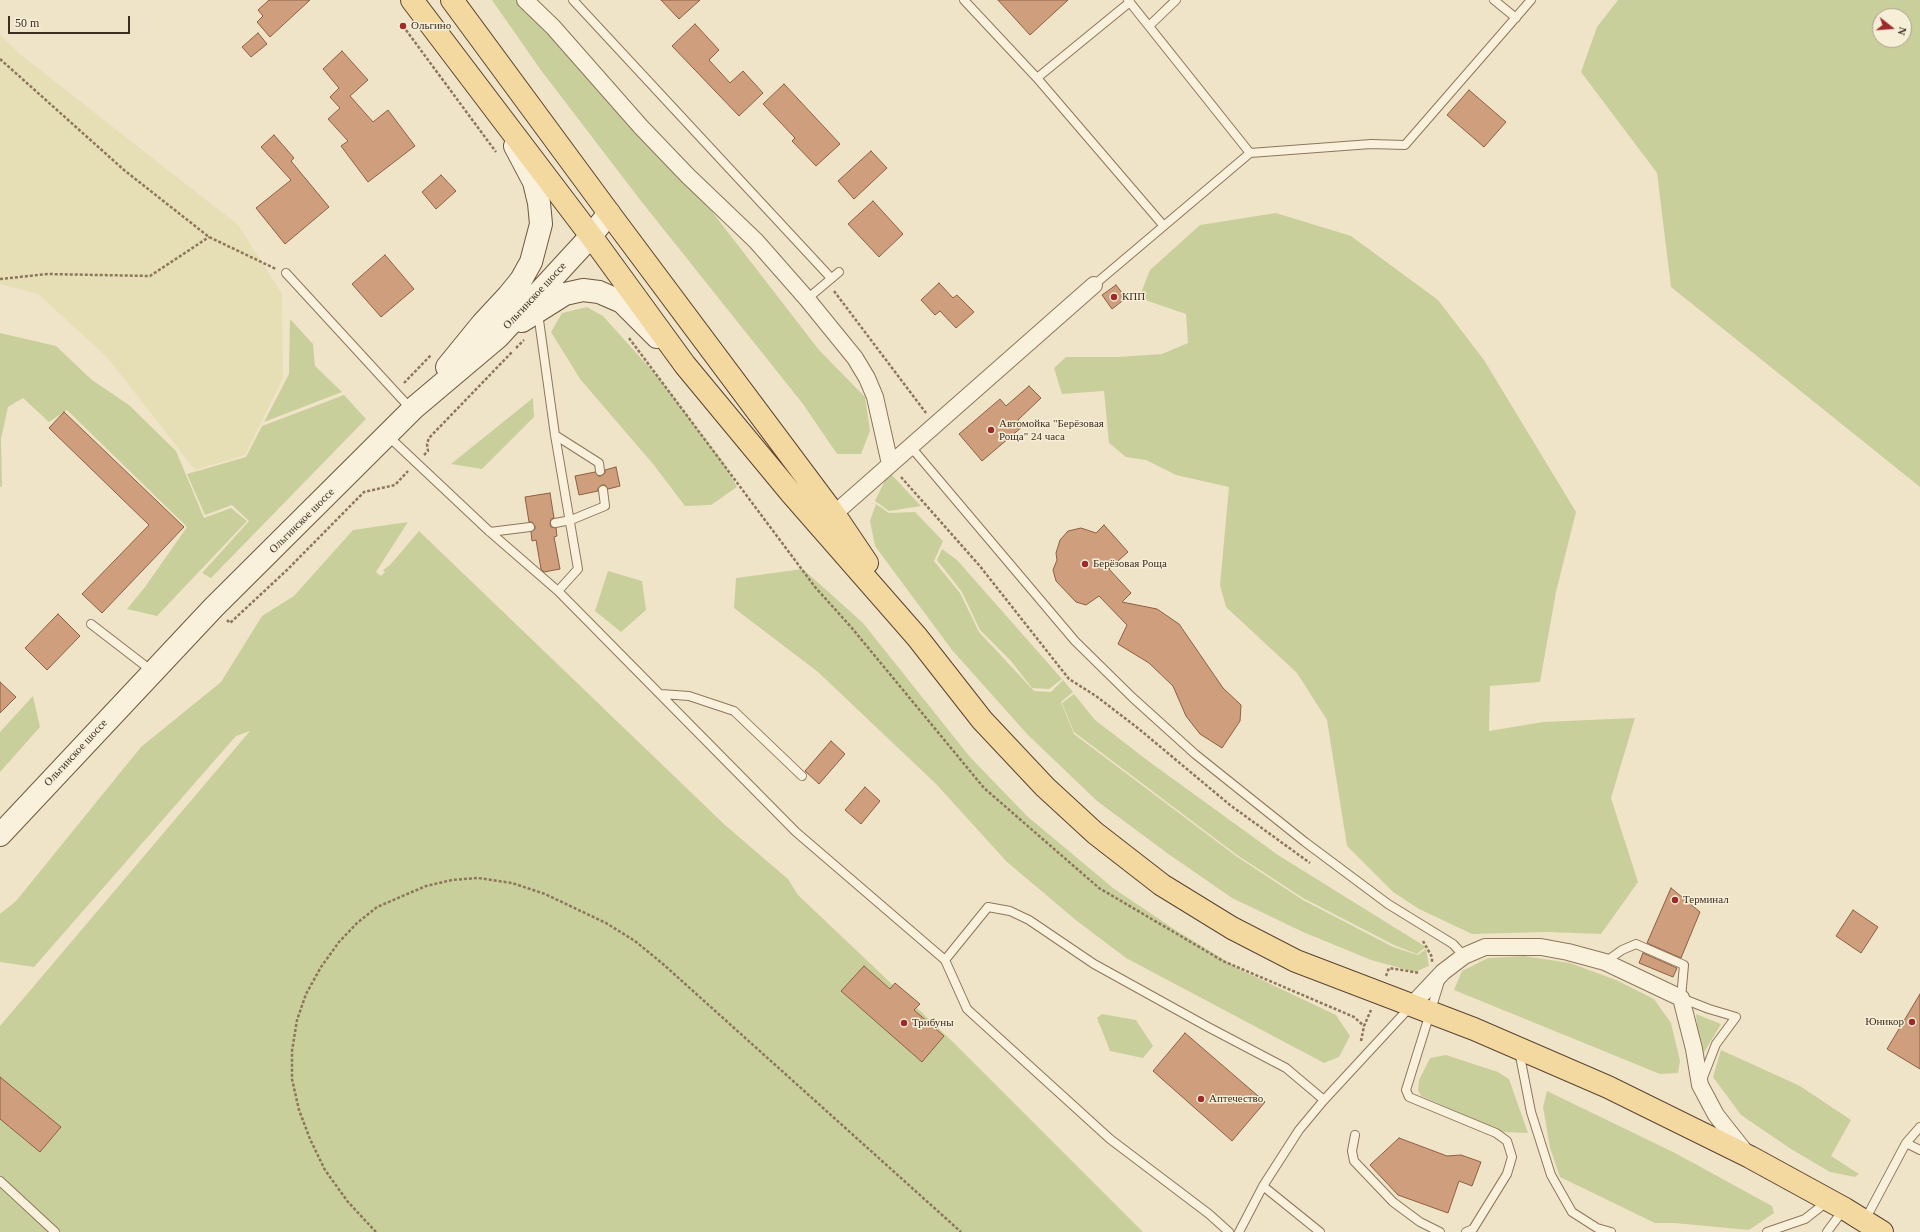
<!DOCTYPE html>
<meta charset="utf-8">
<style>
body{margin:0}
#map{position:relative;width:1920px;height:1232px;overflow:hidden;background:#f0e4c8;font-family:Georgia,serif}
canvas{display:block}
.north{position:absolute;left:1872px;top:8px;width:40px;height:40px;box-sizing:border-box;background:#f7eed8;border:1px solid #ada18e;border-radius:50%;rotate:107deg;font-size:11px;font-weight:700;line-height:16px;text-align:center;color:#3d2e20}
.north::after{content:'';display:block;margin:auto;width:14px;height:18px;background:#9e2a2b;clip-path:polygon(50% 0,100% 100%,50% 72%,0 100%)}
.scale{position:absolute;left:8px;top:16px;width:122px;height:18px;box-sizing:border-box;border:2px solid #3d2e20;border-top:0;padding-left:5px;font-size:12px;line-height:14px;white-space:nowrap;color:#3d2e20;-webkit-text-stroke:3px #f7eed8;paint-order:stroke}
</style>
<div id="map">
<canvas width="1920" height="1232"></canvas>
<div class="north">N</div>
<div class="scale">50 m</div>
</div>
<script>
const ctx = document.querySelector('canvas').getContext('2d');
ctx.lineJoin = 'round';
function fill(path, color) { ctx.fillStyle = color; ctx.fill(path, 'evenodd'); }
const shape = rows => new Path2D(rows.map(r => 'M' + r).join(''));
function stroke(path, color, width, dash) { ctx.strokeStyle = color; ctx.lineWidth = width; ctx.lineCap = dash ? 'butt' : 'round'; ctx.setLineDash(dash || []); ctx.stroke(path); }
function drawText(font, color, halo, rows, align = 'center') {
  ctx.font = font + ' Georgia,serif'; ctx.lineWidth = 3; ctx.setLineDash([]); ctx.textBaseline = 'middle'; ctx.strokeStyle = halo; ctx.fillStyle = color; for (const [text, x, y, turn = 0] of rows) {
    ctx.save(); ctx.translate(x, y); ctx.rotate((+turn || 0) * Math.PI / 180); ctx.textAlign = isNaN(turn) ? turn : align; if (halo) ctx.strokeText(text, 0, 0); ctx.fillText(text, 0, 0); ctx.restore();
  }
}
const farmland = shape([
 [0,35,21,55,238,225,282,294,283,378,245,455,195,470,107,357,38,294,0,284]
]);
const green = shape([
 [492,0,516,0,541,21,638,136,703,200,819,350,865,397,870,431,861,454,837,454,803,404,641,201,540,69],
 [1618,0,1920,0,1920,487,1671,287,1657,173,1581,72,1597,27],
 [1880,16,1904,16,1904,40,1880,40],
 [1276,213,1351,236,1438,300,1484,360,1576,512,1556,592,1540,682,1490,686,1489,731,1543,722,1635,718,1611,798,1638,882,1601,934,1547,932,1472,934,1419,909,1393,892,1347,846,1327,720,1297,673,1226,607,1220,585,1229,487,1176,475,1146,460,1126,457,1109,443,1104,391,1062,394,1054,368,1066,357,1118,357,1162,354,1188,343,1186,314,1139,298,1150,270,1200,225],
 [587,307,603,316,657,376,724,463,737,487,711,505,685,506,653,464,580,379,551,332,562,313],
 [290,319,313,344,315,366,342,392,264,422,289,374],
 [0,333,56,346,92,380,129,405,176,451,204,518,231,508,247,521,157,616,127,609,145,587,187,527,67,410,49,422,23,398,8,407,1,439,2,486,0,487],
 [344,395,366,419,211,578,202,573,249,521,232,505,205,515,187,474,246,457,262,426],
 [533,398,534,417,482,469,451,464],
 [889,472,921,506,889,511,875,501],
 [876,504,889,513,915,512,943,541,934,561,960,593,979,632,1034,691,1051,692,1063,680,1073,692,1061,702,1074,734,1236,856,1303,900,1393,947,1418,955,1426,949,1429,966,1415,972,1371,960,1303,932,1232,898,1167,853,1097,801,1027,734,952,650,875,546,870,521],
 [408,522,376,572,381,576,385,572,383,570,390,565,419,531,725,825,788,879,798,895,954,1043,1143,1232,0,1232,0,1026,250,731,236,736,34,967,0,962,0,914,16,901,141,747,221,682,262,616,294,596,353,530],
 [942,549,957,560,1062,679,1049,689,1032,688,1011,661,980,630,962,592,937,560],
 [803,569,863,623,970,757,1027,816,1113,888,1177,931,1241,970,1336,1015,1350,1036,1339,1057,1324,1063,1126,958,1077,921,1007,862,936,784,818,672,734,608,736,578],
 [608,571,642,581,646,610,621,632,595,611],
 [1074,694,1095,720,1151,763,1278,855,1426,947,1417,954,1394,945,1303,898,1237,855,1074,732,1062,703],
 [33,696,40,727,0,772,0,732],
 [1524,956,1570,963,1616,980,1654,999,1671,1023,1680,1061,1678,1073,1660,1074,1454,990,1462,971,1488,958],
 [1102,1014,1136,1020,1153,1046,1143,1058,1110,1051,1097,1018],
 [1696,1014,1721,1024,1700,1059],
 [1721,1050,1800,1086,1851,1120,1831,1156,1859,1174,1855,1177,1830,1172,1791,1149,1741,1115,1713,1077],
 [1446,1055,1498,1072,1509,1079,1528,1133,1503,1132,1421,1096,1418,1090,1419,1080,1430,1058],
 [1547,1091,1675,1153,1772,1206,1774,1213,1749,1230,1674,1223,1655,1223,1560,1177,1550,1148,1543,1107]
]);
const building = shape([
 [269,0,310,0,270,37,257,22,263,16,258,10,269,0],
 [661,0,700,0,679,19,661,0],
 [998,0,1068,0,1030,35,998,0],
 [695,24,719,50,709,60,730,83,743,71,763,93,739,116,672,46,695,24],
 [258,33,267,44,251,57,242,47,258,33],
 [342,51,368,80,350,96,373,122,388,110,415,146,368,182,341,146,348,141,328,119,340,108,330,97,339,88,323,69,342,51],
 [784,84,840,144,816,166,792,141,795,138,763,104,784,84],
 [1469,90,1506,122,1484,147,1447,115,1469,90],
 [274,135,294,158,291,161,329,207,285,244,256,208,291,180,261,147,274,135],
 [871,151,887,168,854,199,838,181,871,151],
 [441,175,456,191,436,209,422,192,441,175],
 [873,201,903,234,879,257,848,224,873,201],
 [385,255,414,289,381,317,352,284,385,255],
 [939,283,953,298,957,295,974,312,956,328,940,311,935,315,921,300,939,283],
 [1116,285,1126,298,1112,309,1102,295,1116,285],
 [1029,386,1041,398,1018,420,1023,426,982,461,959,434,1000,399,1006,406,1029,386],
 [64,412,184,527,102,613,82,594,149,525,49,428,64,412],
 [616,467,620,486,608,489,605,485,602,485,598,488,598,491,579,495,575,476,595,472,598,476,601,476,605,473,605,470,616,467],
 [550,493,554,518,551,519,550,524,551,527,556,528,557,536,554,537,560,569,544,572,541,569,536,540,532,541,531,532,535,529,535,526,532,522,529,522,525,497,550,493],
 [1104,525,1128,552,1109,569,1131,593,1122,602,1157,609,1179,624,1223,688,1241,705,1240,721,1222,748,1200,734,1186,716,1173,686,1149,663,1118,644,1127,625,1099,596,1086,605,1076,602,1056,581,1053,570,1057,560,1056,553,1060,540,1068,531,1081,528,1096,533,1104,525],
 [58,614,80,636,47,670,25,648,58,614],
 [0,682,16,697,0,713,0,682],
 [831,741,845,754,819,784,805,771,831,741],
 [865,787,880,801,861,824,845,810,865,787],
 [1671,888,1700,912,1681,958,1647,943,1671,888],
 [1853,910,1878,927,1861,953,1836,936,1853,910],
 [1643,953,1677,968,1673,977,1639,963,1643,953],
 [864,966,890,989,895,983,920,1004,914,1010,944,1036,922,1062,841,991,864,966],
 [1920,994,1920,1069,1887,1049,1920,994],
 [1185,1033,1265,1102,1232,1141,1153,1071,1185,1033],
 [0,1077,61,1127,40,1152,0,1119,0,1077],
 [1399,1138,1447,1156,1461,1155,1481,1162,1472,1186,1459,1181,1448,1213,1398,1195,1370,1165,1399,1138]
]);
const path = shape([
 [403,26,496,152],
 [0,59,124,170,209,237,276,269],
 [0,279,48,274,150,276,209,237],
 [834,291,926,413],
 [629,338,815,587,851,627,984,788,1099,888,1223,961,1354,1017,1364,1026],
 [516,348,524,340],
 [404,383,431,355],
 [424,455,428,451,427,444,429,438,513,351],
 [901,477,979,565,1069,679,1096,696,1139,729,1230,805,1310,863],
 [227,620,230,623,287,570,364,492,395,485,408,471],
 [1423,941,1432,957,1432,962],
 [1386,976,1389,968,1420,973],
 [1361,1041,1364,1026,1371,1010],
 [376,1232,348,1202,325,1170,310,1139,299,1110,292,1079,292,1051,297,1020,306,994,321,967,339,942,357,923,377,907,426,886,452,880,478,878,512,883,545,894,606,923,635,941,663,964,961,1232]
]);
const service = shape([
 [573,0,831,278],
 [964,0,1037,78,1163,225],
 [1128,0,1250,153],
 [1494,0,1516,18],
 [1149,26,1176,0],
 [1037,78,1130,2],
 [286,273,411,409],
 [1094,285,1250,153,1371,144,1405,145,1531,0],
 [807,299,839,272],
 [538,313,555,435,578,569,558,591],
 [555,435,599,463,600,471],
 [388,436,490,532,558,591,796,832,945,960,967,1009,1110,1139,1209,1214,1229,1232],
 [911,447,1075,641,1133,698,1195,754,1305,842,1388,904,1453,944,1464,956],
 [555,523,571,520,605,506,603,490],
 [490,532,530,527],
 [91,624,152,671],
 [661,694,689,696,734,711,802,776],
 [945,960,988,907,1010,911,1029,920,1094,964,1208,1027,1286,1068,1324,1100],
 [1605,962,1622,950,1636,944,1684,965,1681,998,1709,1009,1736,1017,1716,1044,1702,1080],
 [1440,981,1406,1090,1409,1097,1496,1133,1507,1141,1512,1157,1507,1174,1473,1229,1466,1232],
 [1519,1051,1531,1112,1551,1175,1572,1212,1597,1228,1611,1232],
 [1355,1135,1352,1151,1354,1161,1393,1202,1420,1222,1440,1232],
 [1906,1143,1920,1150],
 [0,1181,55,1232],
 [1263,1186,1320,1232],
 [1865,1220,1906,1143,1920,1127],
 [1239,1232,1263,1186,1299,1130,1324,1100,1411,1006],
 [1767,1232,1805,1219,1828,1201],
 [1827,1232,1844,1209]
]);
const minor = shape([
 [525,0,553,27,641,127,688,176,756,241,807,299,855,358,867,378,875,397,890,464],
 [834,514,1094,285],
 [1412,1005,1443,972,1464,956,1485,947,1541,947,1568,952,1605,962,1681,998,1694,1049,1700,1085,1716,1115,1746,1153]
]);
const secondary = shape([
 [522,321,565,294,583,290,599,292,622,302,657,337],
 [447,367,482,324,508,296,521,280,531,262,541,224,539,203,534,182,515,146],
 [0,835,214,607,415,407,498,337,591,236,609,213]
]);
const primary = shape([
 [412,0,591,236,685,365,791,493,917,637,982,720,1045,787,1095,833,1162,885,1232,928,1296,961,1474,1029,1608,1087,1750,1157,1845,1209,1882,1232],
 [452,0,609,213,834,514,867,563]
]);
const markers = [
 [403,26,4,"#9e2a2b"],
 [1114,297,4,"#9e2a2b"],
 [991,430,4,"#9e2a2b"],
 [1085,564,4,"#9e2a2b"],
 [1675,900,4,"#9e2a2b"],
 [1912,1022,4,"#9e2a2b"],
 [904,1023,4,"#9e2a2b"],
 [1201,1099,4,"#9e2a2b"]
];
const poiNames = [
 ["Ольгино",411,26],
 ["КПП",1122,297],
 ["Автомойка \"Берёзовая",999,424],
 ["Роща\" 24 часа",999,437],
 ["Берёзовая Роща",1093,564],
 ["Терминал",1683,900],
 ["Юникор",1904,1022,"right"],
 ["Трибуны",912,1023],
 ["Аптечество",1209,1099]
];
const streetNames = [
 ["Ольгинское шоссе",535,296,-47],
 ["Ольгинское шоссе",302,521,-45],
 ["Ольгинское шоссе",76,753,-47]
];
fill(farmland, '#e6deb5');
fill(green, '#c9cf9b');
fill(building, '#cf9f7d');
stroke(building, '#8d5f41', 1);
stroke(service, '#8d765c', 10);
stroke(minor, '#8d765c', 18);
stroke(secondary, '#6f573f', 24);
stroke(primary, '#5b4430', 24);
stroke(path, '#8d765c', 2.5, [3, 2]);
stroke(service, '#faf1dc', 8);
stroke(minor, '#faf1dc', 16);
stroke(secondary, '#faf1dc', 22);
stroke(primary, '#f3d9a0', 22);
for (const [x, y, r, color] of markers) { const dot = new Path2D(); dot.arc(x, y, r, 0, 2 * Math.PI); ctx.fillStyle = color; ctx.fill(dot); stroke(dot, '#f7eed8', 1.5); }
drawText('11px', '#3d2e20', '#f7eed8', poiNames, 'left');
drawText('11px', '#3d2e20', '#f7eed8', streetNames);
</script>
